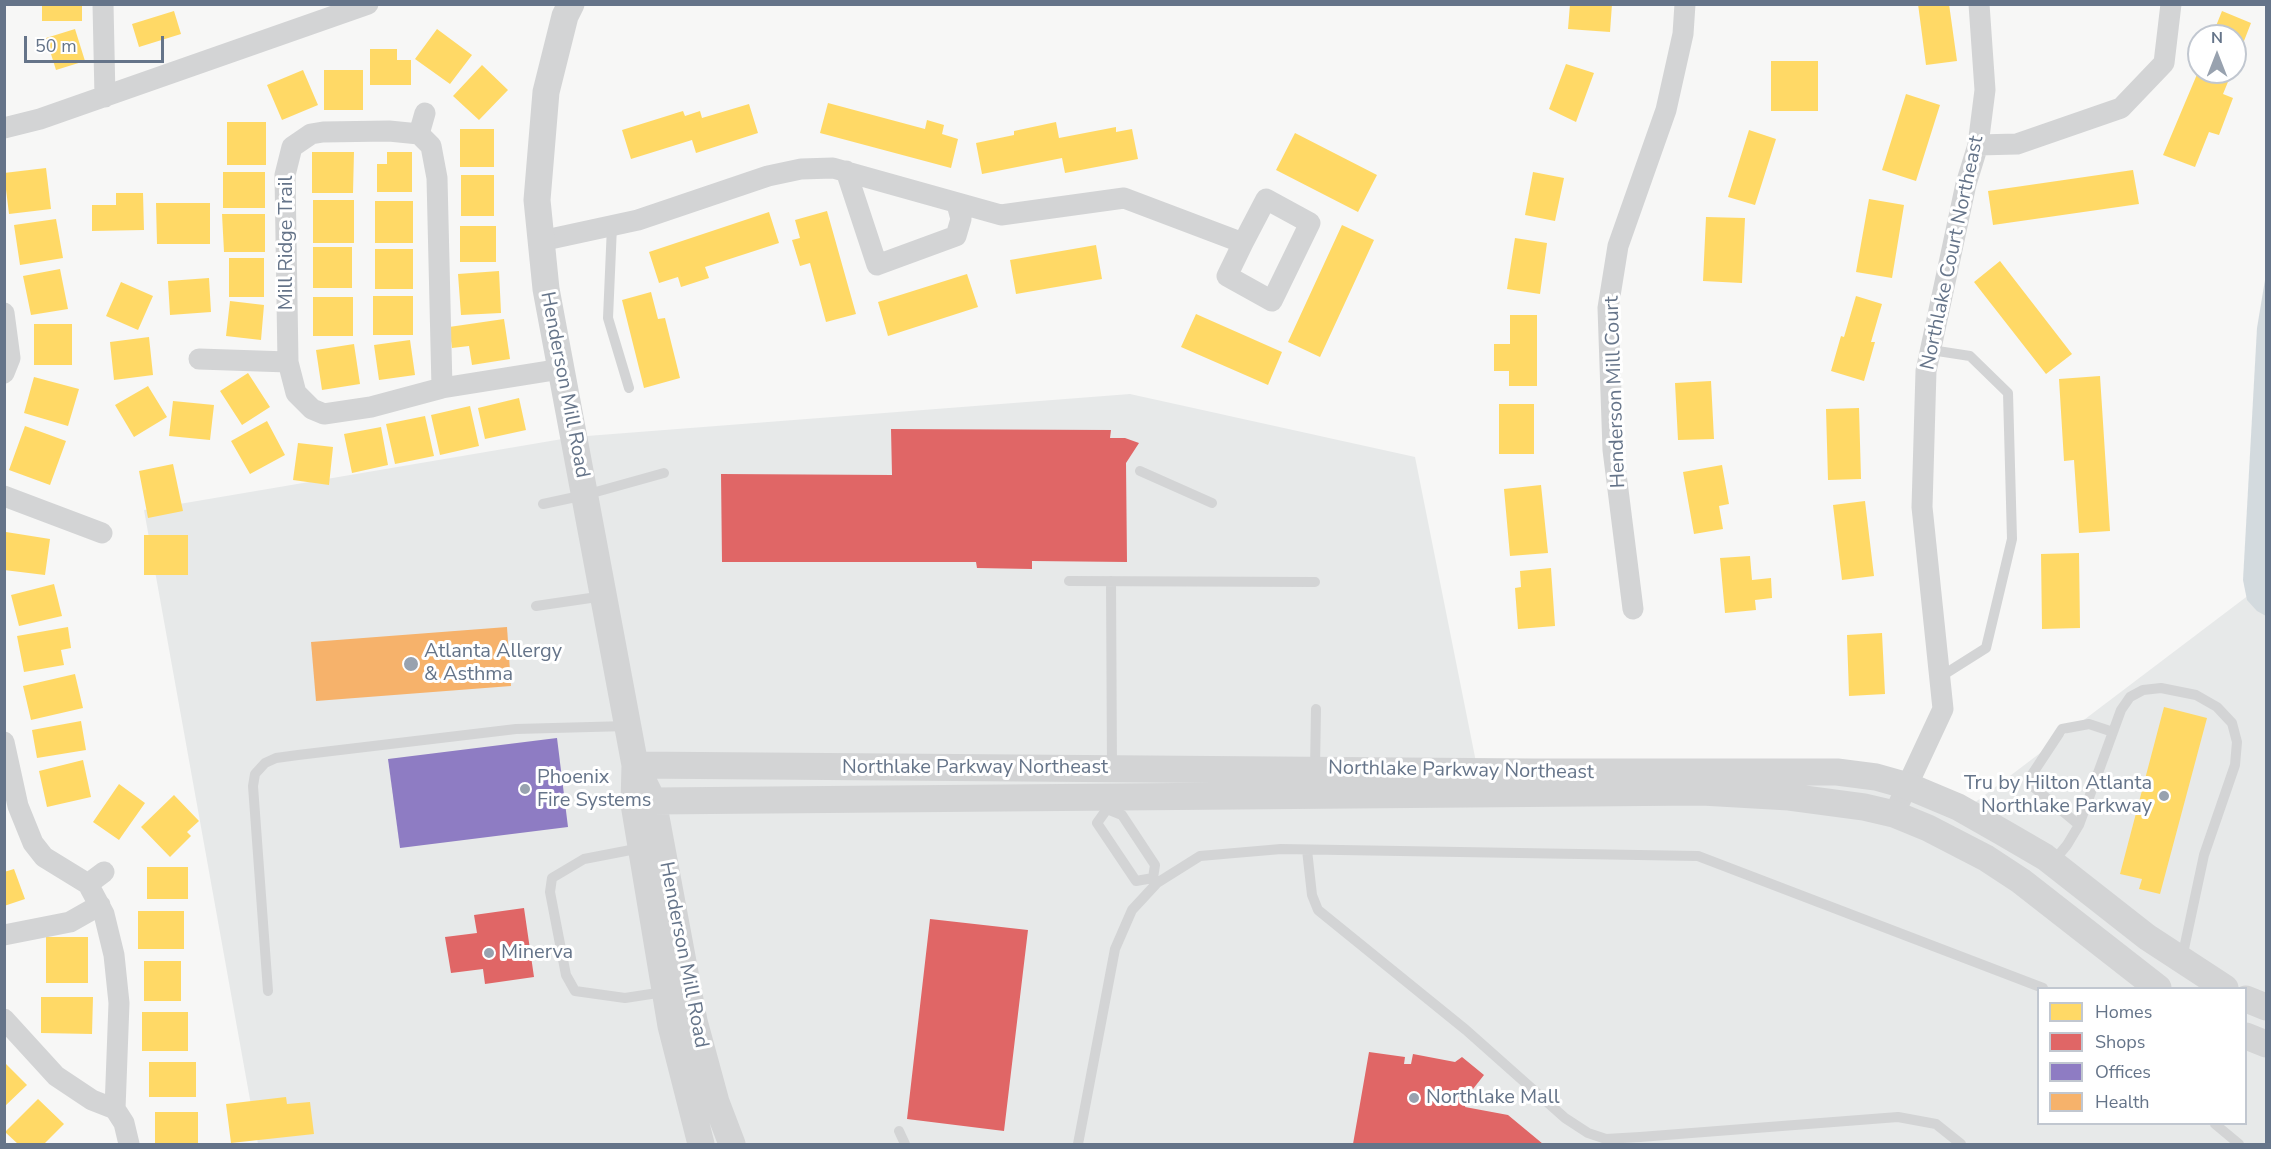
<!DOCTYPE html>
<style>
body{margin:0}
#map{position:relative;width:2271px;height:1149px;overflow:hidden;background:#f7f7f6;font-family:"Nunito Sans",sans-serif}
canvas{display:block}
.frame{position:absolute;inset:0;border:6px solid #657489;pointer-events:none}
.legend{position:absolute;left:2037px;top:987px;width:210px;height:138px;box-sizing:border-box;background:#fff;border:2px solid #c1c7d0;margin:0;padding:8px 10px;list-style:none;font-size:18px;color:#657489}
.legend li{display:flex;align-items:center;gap:12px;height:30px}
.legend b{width:30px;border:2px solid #c1c7d0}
.north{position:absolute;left:2187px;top:24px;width:60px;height:60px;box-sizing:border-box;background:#fff;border:2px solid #c1c7d0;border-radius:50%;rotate:0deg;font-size:16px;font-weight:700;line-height:24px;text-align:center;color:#657489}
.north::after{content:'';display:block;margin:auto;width:21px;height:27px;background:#98a2af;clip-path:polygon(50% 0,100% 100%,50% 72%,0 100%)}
.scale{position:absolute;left:24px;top:36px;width:140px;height:27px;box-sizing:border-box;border:3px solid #657489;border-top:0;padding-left:8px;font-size:18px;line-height:21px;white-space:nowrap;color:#657489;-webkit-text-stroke:4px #fff;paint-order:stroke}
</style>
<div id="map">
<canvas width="2271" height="1149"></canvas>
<div class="frame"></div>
<ul class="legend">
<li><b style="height:16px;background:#ffd966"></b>Homes</li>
<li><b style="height:16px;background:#e06666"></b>Shops</li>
<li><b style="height:16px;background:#8e7cc3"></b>Offices</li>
<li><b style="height:16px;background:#f6b26b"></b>Health</li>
</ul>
<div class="north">N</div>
<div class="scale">50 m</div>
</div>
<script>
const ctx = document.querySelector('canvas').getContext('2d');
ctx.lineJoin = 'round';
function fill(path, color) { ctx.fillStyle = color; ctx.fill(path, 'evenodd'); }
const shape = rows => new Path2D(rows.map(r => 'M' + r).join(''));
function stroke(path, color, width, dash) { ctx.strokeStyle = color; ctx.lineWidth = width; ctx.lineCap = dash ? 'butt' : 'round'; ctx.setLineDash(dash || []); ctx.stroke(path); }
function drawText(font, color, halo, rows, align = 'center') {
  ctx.font = font + ' "Nunito Sans",sans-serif'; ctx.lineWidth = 6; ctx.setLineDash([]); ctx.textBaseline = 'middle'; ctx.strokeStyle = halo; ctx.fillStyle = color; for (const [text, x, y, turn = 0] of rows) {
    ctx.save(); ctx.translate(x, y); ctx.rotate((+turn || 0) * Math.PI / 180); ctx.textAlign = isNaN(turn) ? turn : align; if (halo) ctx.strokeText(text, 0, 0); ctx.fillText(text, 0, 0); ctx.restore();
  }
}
const built = shape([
 [1130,394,1415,457,1478,772,1897,781,1961,813,2266,582,2266,1144,258,1144,144,510,574,437],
 [2038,988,2246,988,2246,1124,2038,1124]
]);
const water = shape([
 [2266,274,2266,616,2257,611,2247,600,2243,580,2257,328]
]);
const homes = shape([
 [42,4,82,4,82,21,42,21],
 [1570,4,1612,4,1610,32,1568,29],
 [1918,4,1949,4,1957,61,1926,65],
 [174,11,181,34,139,47,132,24],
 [2222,11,2251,23,2235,64,2235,36,2212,36],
 [75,29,85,61,56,70,46,38],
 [437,29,472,55,450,84,415,59],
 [370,49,397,49,397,60,411,60,411,85,370,85],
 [1771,61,1818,61,1818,111,1771,111],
 [1566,64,1594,73,1576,122,1549,109],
 [482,65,508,90,479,120,453,96],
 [303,70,318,105,282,120,267,85],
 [324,70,363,70,363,110,324,110],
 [2198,72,2232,72,2223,94,2233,98,2219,135,2209,132,2195,167,2163,155],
 [1906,94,1940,105,1916,181,1882,170],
 [828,103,925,129,927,120,944,125,942,134,958,139,951,168,820,133],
 [749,104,758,133,696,153,692,140,631,159,622,130,683,111,685,116,700,111,702,118],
 [227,122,266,122,266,165,227,165],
 [1056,122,1059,138,1116,127,1116,132,1132,129,1138,159,1065,173,1062,158,982,174,976,143,1014,135,1014,131],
 [460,129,494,129,494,167,460,167],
 [1749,130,1776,139,1755,205,1728,197],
 [1295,133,1377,175,1358,212,1276,170],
 [312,152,354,152,353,193,312,193],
 [387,152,412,152,412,192,377,192,377,164,387,164],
 [46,168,51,209,9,214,4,173],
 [2133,170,2139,204,1993,225,1988,191],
 [223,172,265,172,265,208,223,208],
 [1533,172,1564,178,1555,221,1525,215],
 [461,175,494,175,494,216,461,216],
 [116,193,143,193,144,230,92,231,92,205,116,205],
 [1869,199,1904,205,1892,278,1856,272],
 [313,200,354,200,354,243,313,243],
 [375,201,413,201,413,243,375,243],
 [156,203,210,203,210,244,157,244],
 [827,211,856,314,826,322,810,263,800,266,792,240,800,238,795,220],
 [769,212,779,243,705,267,709,278,681,287,678,277,659,283,649,252],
 [222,214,265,214,265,252,224,252],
 [1706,217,1745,218,1742,283,1703,281],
 [56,219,63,258,20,265,14,225],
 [1342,225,1374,240,1320,357,1288,342],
 [460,226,496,226,496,262,460,262],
 [1515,238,1547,243,1540,294,1507,289],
 [1096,245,1102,279,1016,294,1010,260],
 [313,247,352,247,352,288,313,288],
 [375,249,413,249,413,289,375,289],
 [229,258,264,258,264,297,229,297],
 [2000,261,2072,354,2046,374,1974,282],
 [60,269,68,309,31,315,23,276],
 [499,271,501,313,461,315,458,274],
 [967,274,978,307,888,336,878,302],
 [209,278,211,312,170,315,168,281],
 [121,282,153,296,138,330,106,316],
 [651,292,658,319,665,318,680,378,644,388,622,300],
 [373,296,413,296,413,335,373,335],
 [1856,296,1882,304,1871,342,1875,342,1864,381,1831,371,1841,336,1844,337],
 [313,297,353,297,353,336,313,336],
 [230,301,264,305,261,340,226,336],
 [1196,314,1282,352,1268,385,1181,347],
 [1510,315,1537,315,1537,386,1509,386,1509,371,1494,371,1494,344,1510,344],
 [504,319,510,359,472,365,469,346,452,348,449,327],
 [34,324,72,324,72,365,34,365],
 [149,337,153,375,114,380,110,342],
 [410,340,415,375,379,380,374,345],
 [354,344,360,384,322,390,316,350],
 [248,373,270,407,242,425,220,391],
 [2100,376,2110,531,2079,533,2074,460,2064,461,2059,379],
 [34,377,79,389,68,426,24,413],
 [1711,381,1714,439,1678,440,1675,383],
 [148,386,167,417,134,437,115,405],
 [519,398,526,430,485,439,478,408],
 [173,401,214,405,210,440,169,436],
 [1499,404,1534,404,1534,454,1499,454],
 [470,406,479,446,440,455,431,415],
 [1859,408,1861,479,1828,480,1826,409],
 [425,416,434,456,395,464,386,424],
 [267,421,285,455,250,474,231,441],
 [25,426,66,441,50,485,9,470],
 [381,427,388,465,352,473,344,434],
 [298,443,333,447,329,485,293,480],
 [173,464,183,511,148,518,139,471],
 [1722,465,1729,504,1719,506,1723,529,1694,534,1683,472],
 [1541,485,1548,553,1510,556,1504,489],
 [1865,501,1874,576,1842,580,1833,505],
 [6,532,50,539,45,575,4,570],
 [144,535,188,535,188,575,144,575],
 [2079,553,2080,628,2042,629,2041,554],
 [1750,556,1752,580,1771,578,1772,598,1755,600,1756,610,1725,613,1720,558],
 [1551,568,1555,626,1518,629,1515,588,1521,587,1520,571],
 [54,584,62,616,19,626,11,595],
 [68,627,71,648,61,650,64,665,24,672,17,636],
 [1882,633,1885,694,1849,696,1847,635],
 [75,674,83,708,31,720,23,686],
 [2164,707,2207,718,2160,894,2139,889,2142,879,2120,874],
 [81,721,86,750,37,758,32,730],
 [83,760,91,797,47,807,39,771],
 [119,784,145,803,119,840,93,822],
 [174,795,199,821,187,832,191,836,170,857,141,827],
 [147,867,188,867,188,899,147,899],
 [14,869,25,899,4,906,4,872],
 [138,911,184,911,184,949,138,949],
 [46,937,88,937,88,983,46,983],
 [144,961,181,961,181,1001,144,1001],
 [41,997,93,997,92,1034,41,1033],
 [142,1012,188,1012,188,1051,142,1051],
 [4,1062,27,1085,4,1107],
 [149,1062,196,1062,196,1097,149,1097],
 [286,1097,287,1104,310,1102,314,1134,231,1143,226,1104],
 [38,1099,64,1124,44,1144,18,1144,5,1132],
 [155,1112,198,1112,198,1144,155,1144]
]);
const shops = shape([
 [891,429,1111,430,1110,438,1125,438,1139,443,1126,463,1127,562,1032,561,1032,569,977,568,976,562,722,562,721,474,892,475],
 [524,908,534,977,485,984,483,969,451,973,445,937,477,933,474,915],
 [930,919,1028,930,1004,1131,907,1119],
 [1369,1052,1405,1057,1404,1064,1411,1064,1413,1054,1455,1062,1462,1057,1484,1075,1473,1089,1469,1089,1465,1107,1508,1115,1543,1144,1353,1144]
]);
const offices = shape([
 [557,738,568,827,400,848,388,759]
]);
const health = shape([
 [507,627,511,686,316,701,311,642]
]);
const service = shape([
 [612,226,608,318,629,388],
 [1931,350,1970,356,2008,393,2012,539,1986,648,1940,677],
 [1140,471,1212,503],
 [543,504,585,495,664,473],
 [1069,581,1315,582],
 [1111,581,1112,770],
 [536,606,604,596],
 [1315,769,1316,709],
 [1108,797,1107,809,1097,823,1136,881,1153,878],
 [1107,809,1122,815,1155,865,1153,878,1157,882],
 [2079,825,2031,785,2029,779,2062,729,2089,724,2113,732],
 [641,848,584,859,552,878,550,892,566,975,575,991,625,998,664,992],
 [1307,850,1312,895,1318,910,1466,1030,1565,1118,1588,1133,1606,1139,1640,1137,1898,1117,1936,1124,1961,1144],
 [2052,863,2067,845,2079,825,2121,710,2130,697,2143,690,2161,688,2196,695,2217,707,2232,723,2237,742,2235,765,2204,855,2182,958],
 [268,991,253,786,255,774,265,763,276,758,298,755,516,729,628,726],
 [2215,1124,2239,1144],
 [899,1131,905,1144],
 [1078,1144,1115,949,1132,910,1157,883,1200,856,1281,849,1698,856,2043,988]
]);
const minor = shape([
 [103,4,105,97],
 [4,128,40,119,368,4],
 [419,134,425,113],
 [1978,145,2017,144,2121,108,2164,63,2171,4],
 [846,171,877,265,956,236,961,219,957,204],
 [541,241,638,220,768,176,801,169,833,168,1001,215,1124,198,1243,243,1266,199,1310,223,1272,301,1227,276,1243,243],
 [4,313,10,358,4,373],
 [199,359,288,362],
 [442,388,437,178,431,146,419,134,389,131,323,132,311,134,292,147,285,175,288,362,296,393,312,409,324,414,371,407,442,388,561,369],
 [4,496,102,533],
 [1633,609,1613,450,1608,308,1618,246,1666,110,1683,34,1685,4],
 [4,742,18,806,33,843,44,857,88,884,104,914,114,955,119,1003,115,1109,92,1100,56,1076,4,1019],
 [1894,814,1943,709,1922,507,1926,371,1966,184,1978,145,1985,90,1979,4],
 [88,884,104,872],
 [4,935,70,922,100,905],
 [115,1109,124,1123,129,1144]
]);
const tertiary = shape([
 [571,4,565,16,546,92,537,200,546,289,635,765,634,804,671,1026,701,1144],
 [635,765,1533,772,1837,772,1876,777,1908,786,1958,807,2002,832,2045,857,2147,937,2225,988],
 [645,785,653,801,694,1021,716,1102,732,1144],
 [634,804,653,801,1702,792,1789,797,1864,807,1894,814,1928,828,1986,858,2021,881,2158,988],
 [2246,999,2266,1007],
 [2246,1036,2266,1044]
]);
const markers = [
 [411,664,8,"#98a2af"],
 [525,789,6,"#98a2af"],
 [2164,796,6,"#98a2af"],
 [489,953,6,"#98a2af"],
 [1414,1098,6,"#98a2af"]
];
const streetNames = [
 ["Mill Ridge Trail",287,243,-90],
 ["Northlake Court Northeast",1953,253,-78],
 ["Henderson Mill Road",564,385,79],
 ["Henderson Mill Court",1616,392,-92],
 ["Northlake Parkway Northeast",975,768],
 ["Northlake Parkway Northeast",1461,771,1],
 ["Henderson Mill Road",683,955,79]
];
const poiNames = [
 ["Atlanta Allergy",424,652],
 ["& Asthma",424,675],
 ["Phoenix",537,778],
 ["Fire Systems",537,801],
 ["Tru by Hilton Atlanta",2152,784,"right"],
 ["Northlake Parkway",2152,807,"right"],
 ["Minerva",501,953],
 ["Northlake Mall",1426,1098]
];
fill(built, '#e7e9e9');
fill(water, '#d3dade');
fill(homes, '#ffd966');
fill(shops, '#e06666');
fill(offices, '#8e7cc3');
fill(health, '#f6b26b');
stroke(service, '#d3d4d5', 10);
stroke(minor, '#d3d4d5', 21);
stroke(tertiary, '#d3d4d5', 27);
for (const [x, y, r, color] of markers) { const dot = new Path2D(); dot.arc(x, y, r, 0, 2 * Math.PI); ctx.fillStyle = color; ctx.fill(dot); stroke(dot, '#fff', 2); }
drawText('20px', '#657489', '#fff', streetNames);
drawText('20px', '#657489', '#fff', poiNames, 'left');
</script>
